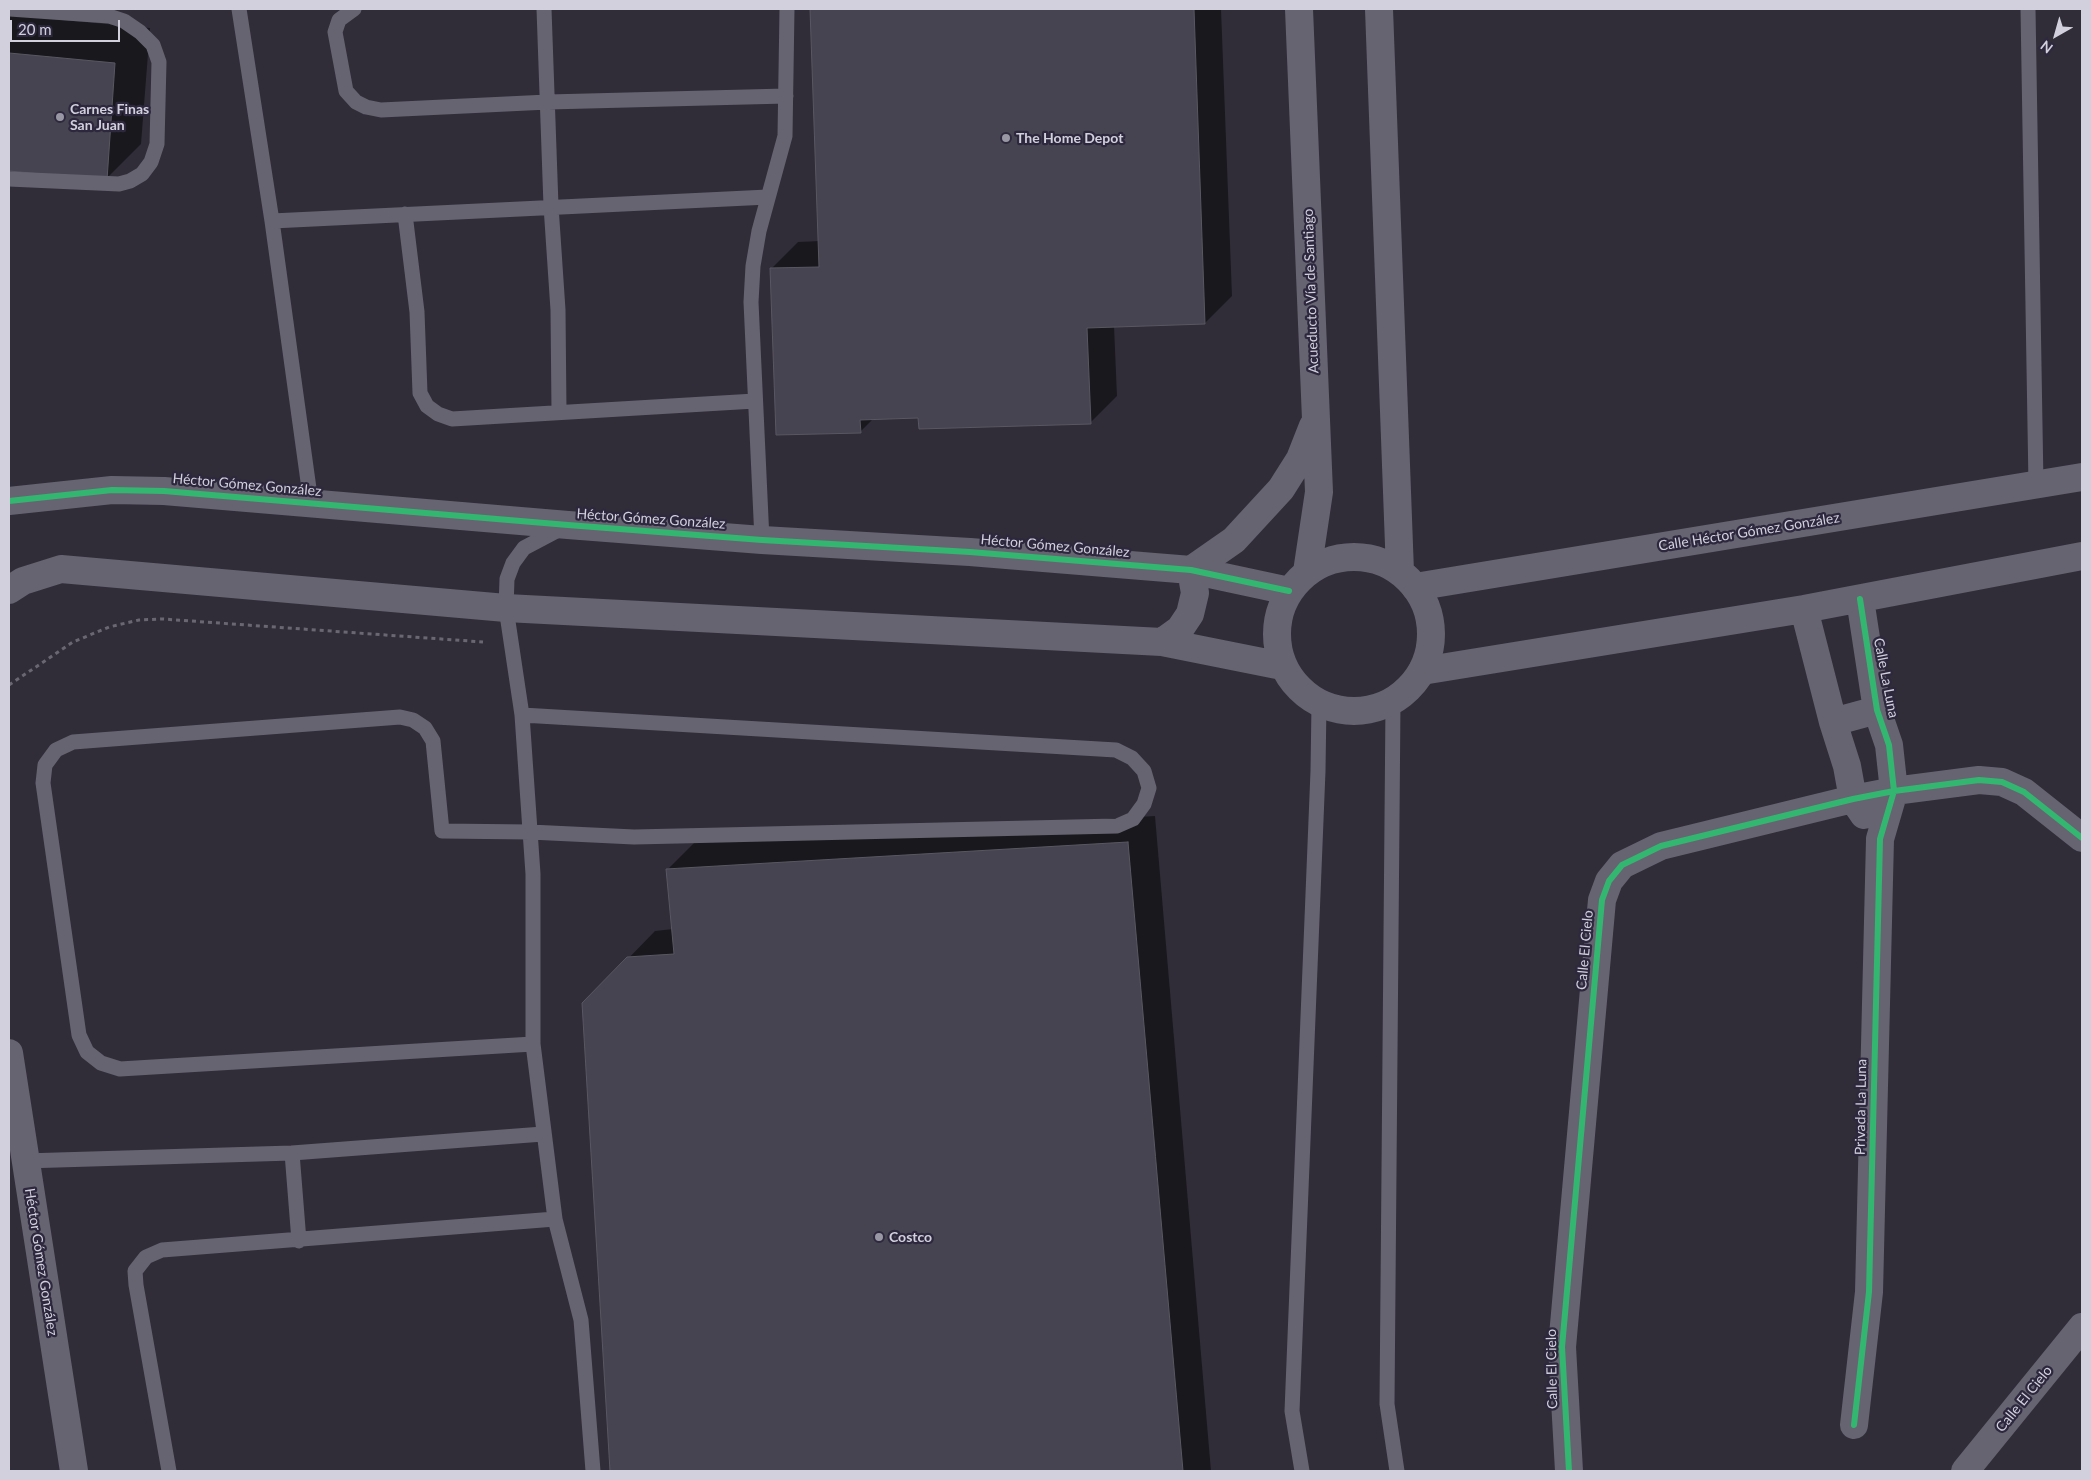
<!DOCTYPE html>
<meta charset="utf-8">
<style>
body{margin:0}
#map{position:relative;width:2091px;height:1480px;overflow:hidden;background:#302d38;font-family:Lato,sans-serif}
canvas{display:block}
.frame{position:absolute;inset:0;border:10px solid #d3d0de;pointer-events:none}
.north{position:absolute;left:2031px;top:10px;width:50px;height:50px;-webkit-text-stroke:4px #2d283d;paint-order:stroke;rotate:218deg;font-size:14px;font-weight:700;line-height:20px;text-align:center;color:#d3d0de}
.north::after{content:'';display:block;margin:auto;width:18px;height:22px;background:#d3d0de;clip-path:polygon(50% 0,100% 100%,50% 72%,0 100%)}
.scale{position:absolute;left:10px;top:20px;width:110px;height:22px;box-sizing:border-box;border:2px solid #d3d0de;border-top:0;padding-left:6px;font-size:15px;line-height:18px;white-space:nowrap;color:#d3d0de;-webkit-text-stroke:4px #2d283d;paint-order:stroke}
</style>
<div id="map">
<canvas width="2091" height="1480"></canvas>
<div class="frame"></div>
<div class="north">N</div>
<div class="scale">20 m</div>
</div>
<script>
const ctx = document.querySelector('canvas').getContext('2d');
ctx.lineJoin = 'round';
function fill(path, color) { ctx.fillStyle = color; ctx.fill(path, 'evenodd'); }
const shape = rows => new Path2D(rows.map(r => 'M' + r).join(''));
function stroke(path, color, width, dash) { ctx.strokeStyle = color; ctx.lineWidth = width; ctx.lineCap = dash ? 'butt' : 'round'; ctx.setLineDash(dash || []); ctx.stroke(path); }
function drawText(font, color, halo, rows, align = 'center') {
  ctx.font = font + ' Lato,sans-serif'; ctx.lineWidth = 4.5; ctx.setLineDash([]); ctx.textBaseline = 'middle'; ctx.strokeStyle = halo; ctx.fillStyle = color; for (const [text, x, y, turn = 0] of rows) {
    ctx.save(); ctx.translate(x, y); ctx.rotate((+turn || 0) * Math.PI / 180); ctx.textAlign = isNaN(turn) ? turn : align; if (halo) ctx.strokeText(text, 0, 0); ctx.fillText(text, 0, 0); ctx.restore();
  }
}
const shadow = shape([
 [811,9,1221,9,1232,296,1205,323,1114,326,1117,396,1091,422,919,417,874,418,860,432,771,269,798,242,820,241],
 [9,15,150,28,141,144,106,179,9,170],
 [1155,816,1211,1471,611,1471,584,1004,655,931,673,929,667,870,694,843]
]);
const building = shape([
 [810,9,1194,9,1205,324,1087,328,1091,424,919,429,918,418,860,420,861,433,776,435,770,268,819,267,810,9],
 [9,53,115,63,107,180,9,171,9,53],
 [1128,842,1183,1471,610,1471,582,1003,627,957,674,954,666,869,1128,842]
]);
const path = shape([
 [9,685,73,642,109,627,139,620,163,619,483,642]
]);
const service = shape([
 [239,9,272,221,311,503],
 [354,9,339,20,335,32,346,91,356,102,366,107,381,110,548,102,786,96],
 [544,9,551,206,558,310,559,411],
 [2028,9,2036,485],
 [9,179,119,184,130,181,142,174,151,162,157,144,159,62,153,45,140,32,124,21,109,16,10,9],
 [405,214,417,312,420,393,427,406,438,414,452,419,755,401],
 [272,221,768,197],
 [560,529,524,548,513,563,507,579,506,608,522,715,533,874,533,1044,555,1219,581,1320,593,1471],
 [762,540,751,302,753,266,759,231,785,136,787,9],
 [1393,702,1387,1404,1397,1471],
 [522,715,1116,750,1132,758,1144,771,1149,788,1144,804,1133,819,1117,826,634,837,530,832,442,831,433,741,425,728,413,720,400,717,73,742,56,750,45,765,43,783,79,1035,87,1052,101,1063,120,1069,533,1044],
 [292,1153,299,1241],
 [24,1161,292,1153,543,1134],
 [169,1471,136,1285,135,1271,146,1257,162,1250,555,1219],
 [1302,1471,1292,1411,1318,771,1319,704]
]);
const minor = shape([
 [1415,587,2082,477],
 [1804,609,1833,722,1847,766,1853,799,1864,815],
 [1422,671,1804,609,2082,556],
 [1833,722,1877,710],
 [1854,1425,1869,1292,1880,839,1894,791,1889,745,1877,710,1860,599],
 [1569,1471,1562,1347,1602,900,1609,881,1622,865,1661,846,1853,799,1894,791,1979,780,2002,782,2024,792,2082,838],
 [1965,1471,2082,1327]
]);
const tertiary = shape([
 [1299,9,1319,492,1307,572],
 [1379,9,1400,572],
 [9,501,112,490,164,491,568,525,762,540,970,552,1191,570,1289,591],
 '1277 634a77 77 0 1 1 154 0a77 77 0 1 1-154 0Z',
 [9,590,23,581,61,569,506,608,1162,642,1282,666],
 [1162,642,1180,629,1190,614,1195,593,1191,570,1234,540,1281,489,1300,459,1313,426],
 [9,1053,74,1471]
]);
const cycleway = shape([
 [9,501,112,490,164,491,568,525,762,540,970,552,1191,570,1289,591],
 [1854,1425,1869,1292,1880,839,1894,791,1889,745,1877,710,1860,599],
 [1569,1471,1562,1347,1602,900,1609,881,1622,865,1661,846,1853,799,1894,791,1979,780,2002,782,2024,792,2082,838]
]);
const markers = [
 [60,117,5,"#9a97a4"],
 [1006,138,5,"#9a97a4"],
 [879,1237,5,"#9a97a4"]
];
const poiNames = [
 ["Carnes Finas",70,109],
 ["San Juan",70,125],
 ["The Home Depot",1016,138],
 ["Costco",889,1237]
];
const streetNames = [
 ["Acueducto Vía de Santiago",1311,291,-92],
 ["Héctor Gómez González",247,485,5],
 ["Héctor Gómez González",651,519,4],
 ["Calle Héctor Gómez González",1749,532,-9],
 ["Héctor Gómez González",1055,546,5],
 ["Calle La Luna",1886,678,79],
 ["Calle El Cielo",1585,950,-85],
 ["Privada La Luna",1861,1107,-89],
 ["Héctor Gómez González",41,1262,81],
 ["Calle El Cielo",1552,1369,-91],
 ["Calle El Cielo",2024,1399,-51]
];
fill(shadow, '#0007');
fill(building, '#474452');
stroke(building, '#595761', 1);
stroke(path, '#6a6773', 3, [4, 4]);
stroke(service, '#676472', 15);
stroke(minor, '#676472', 28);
stroke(tertiary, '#676472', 28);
stroke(cycleway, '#33b770', 6);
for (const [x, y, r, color] of markers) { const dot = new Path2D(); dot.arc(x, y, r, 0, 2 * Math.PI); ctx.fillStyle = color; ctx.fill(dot); stroke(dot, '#2d283d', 2); }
drawText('bold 14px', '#d3d0de', '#2d283d', poiNames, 'left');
drawText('14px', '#d3d0de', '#2d283d', streetNames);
</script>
